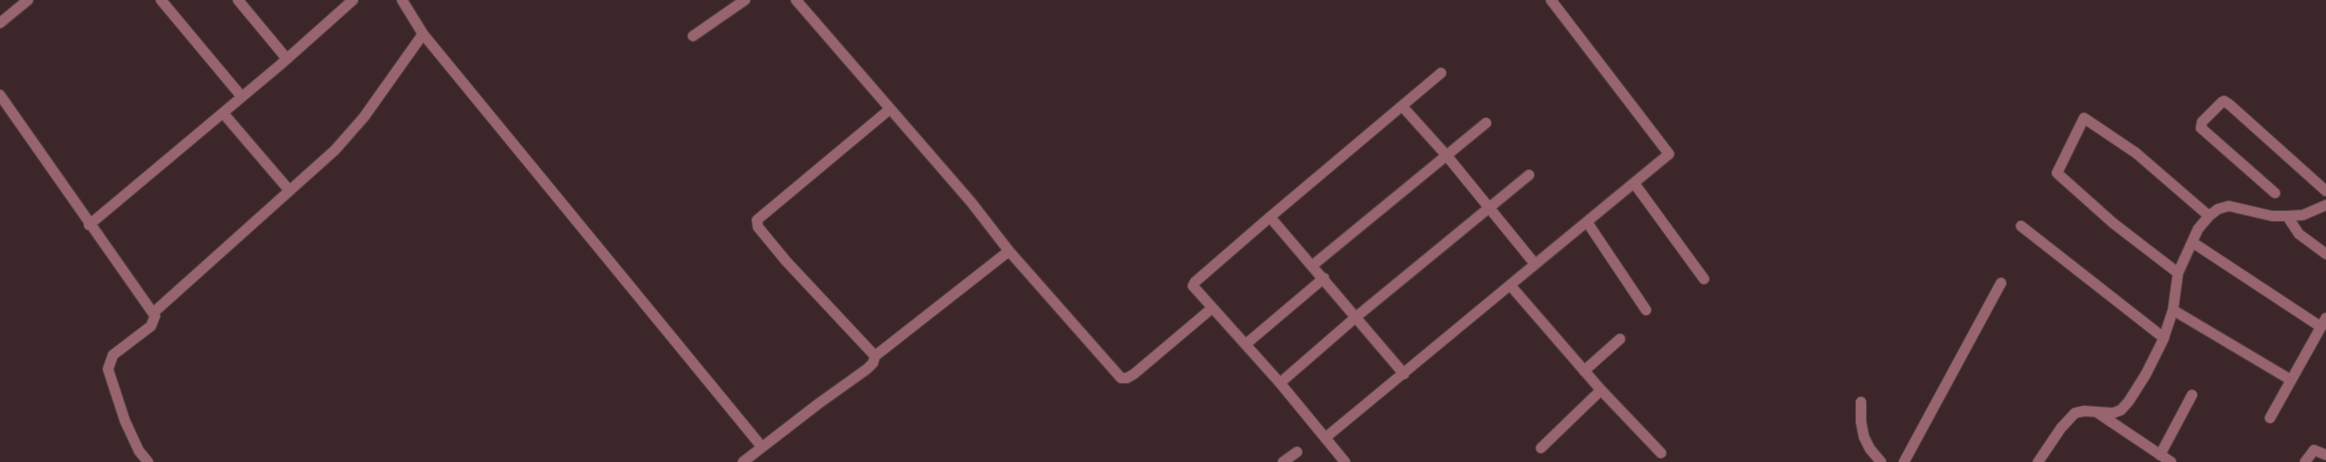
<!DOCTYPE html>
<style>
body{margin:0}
canvas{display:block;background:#3c262a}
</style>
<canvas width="2326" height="462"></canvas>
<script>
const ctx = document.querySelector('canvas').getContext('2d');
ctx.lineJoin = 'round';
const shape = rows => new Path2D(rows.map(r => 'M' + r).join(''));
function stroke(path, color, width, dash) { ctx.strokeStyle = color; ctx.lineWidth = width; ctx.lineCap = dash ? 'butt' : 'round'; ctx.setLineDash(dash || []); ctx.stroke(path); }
const minor = shape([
 [161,0,242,97],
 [238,0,287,59],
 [402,0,423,34,762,447],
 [796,0,971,202,1009,251,1121,378,1127,378,1134,374,1211,309],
 [1551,0,1669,154,1510,285,1601,390,1661,453],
 [0,23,28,0],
 [693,36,745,0],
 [0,95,155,316,151,326,113,355,108,369,125,421,139,451,148,462],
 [1402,106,1447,156,1535,264],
 [223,113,289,190],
 [1634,183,1704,279],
 [2275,193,2201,128,2202,122,2222,102,2224,101,2230,105,2326,191],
 [2287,216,2299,234,2326,254],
 [1270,217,1404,374],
 [1587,222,1646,310],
 [89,225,280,65,353,0],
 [2021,226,2164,338],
 [2192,242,2321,327],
 [1313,265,1486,123],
 [2178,273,2113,223,2057,173,2084,118,2136,153,2209,216],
 [2173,310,2291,380],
 [153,313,335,150,364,117,423,34],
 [1246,344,1324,278],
 [875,356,786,261,758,227,757,220,890,109],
 [1584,371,1620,339],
 [1280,383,1356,317,1529,175],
 [1861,402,1861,422,1864,437,1870,449,1881,462],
 [2098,413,2171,462],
 [2270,418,2326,318],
 [1325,438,1510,285],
 [1541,448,1601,390],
 [2160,455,2192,395],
 [743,462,818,404,867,369,873,363,875,356,1009,251],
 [1283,462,1297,452],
 [1345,462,1280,383,1193,286,1195,282,1270,217,1441,73],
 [1904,462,2001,283],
 [2038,462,2061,428,2075,413,2084,411,2113,413,2121,410,2129,401,2146,374,2163,340,2173,310,2178,273,2198,229,2209,216,2218,209,2229,206,2272,216,2287,216,2303,215,2326,205],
 [2305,462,2314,450,2326,455]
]);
stroke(minor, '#574246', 12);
stroke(minor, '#98656f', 10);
</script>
